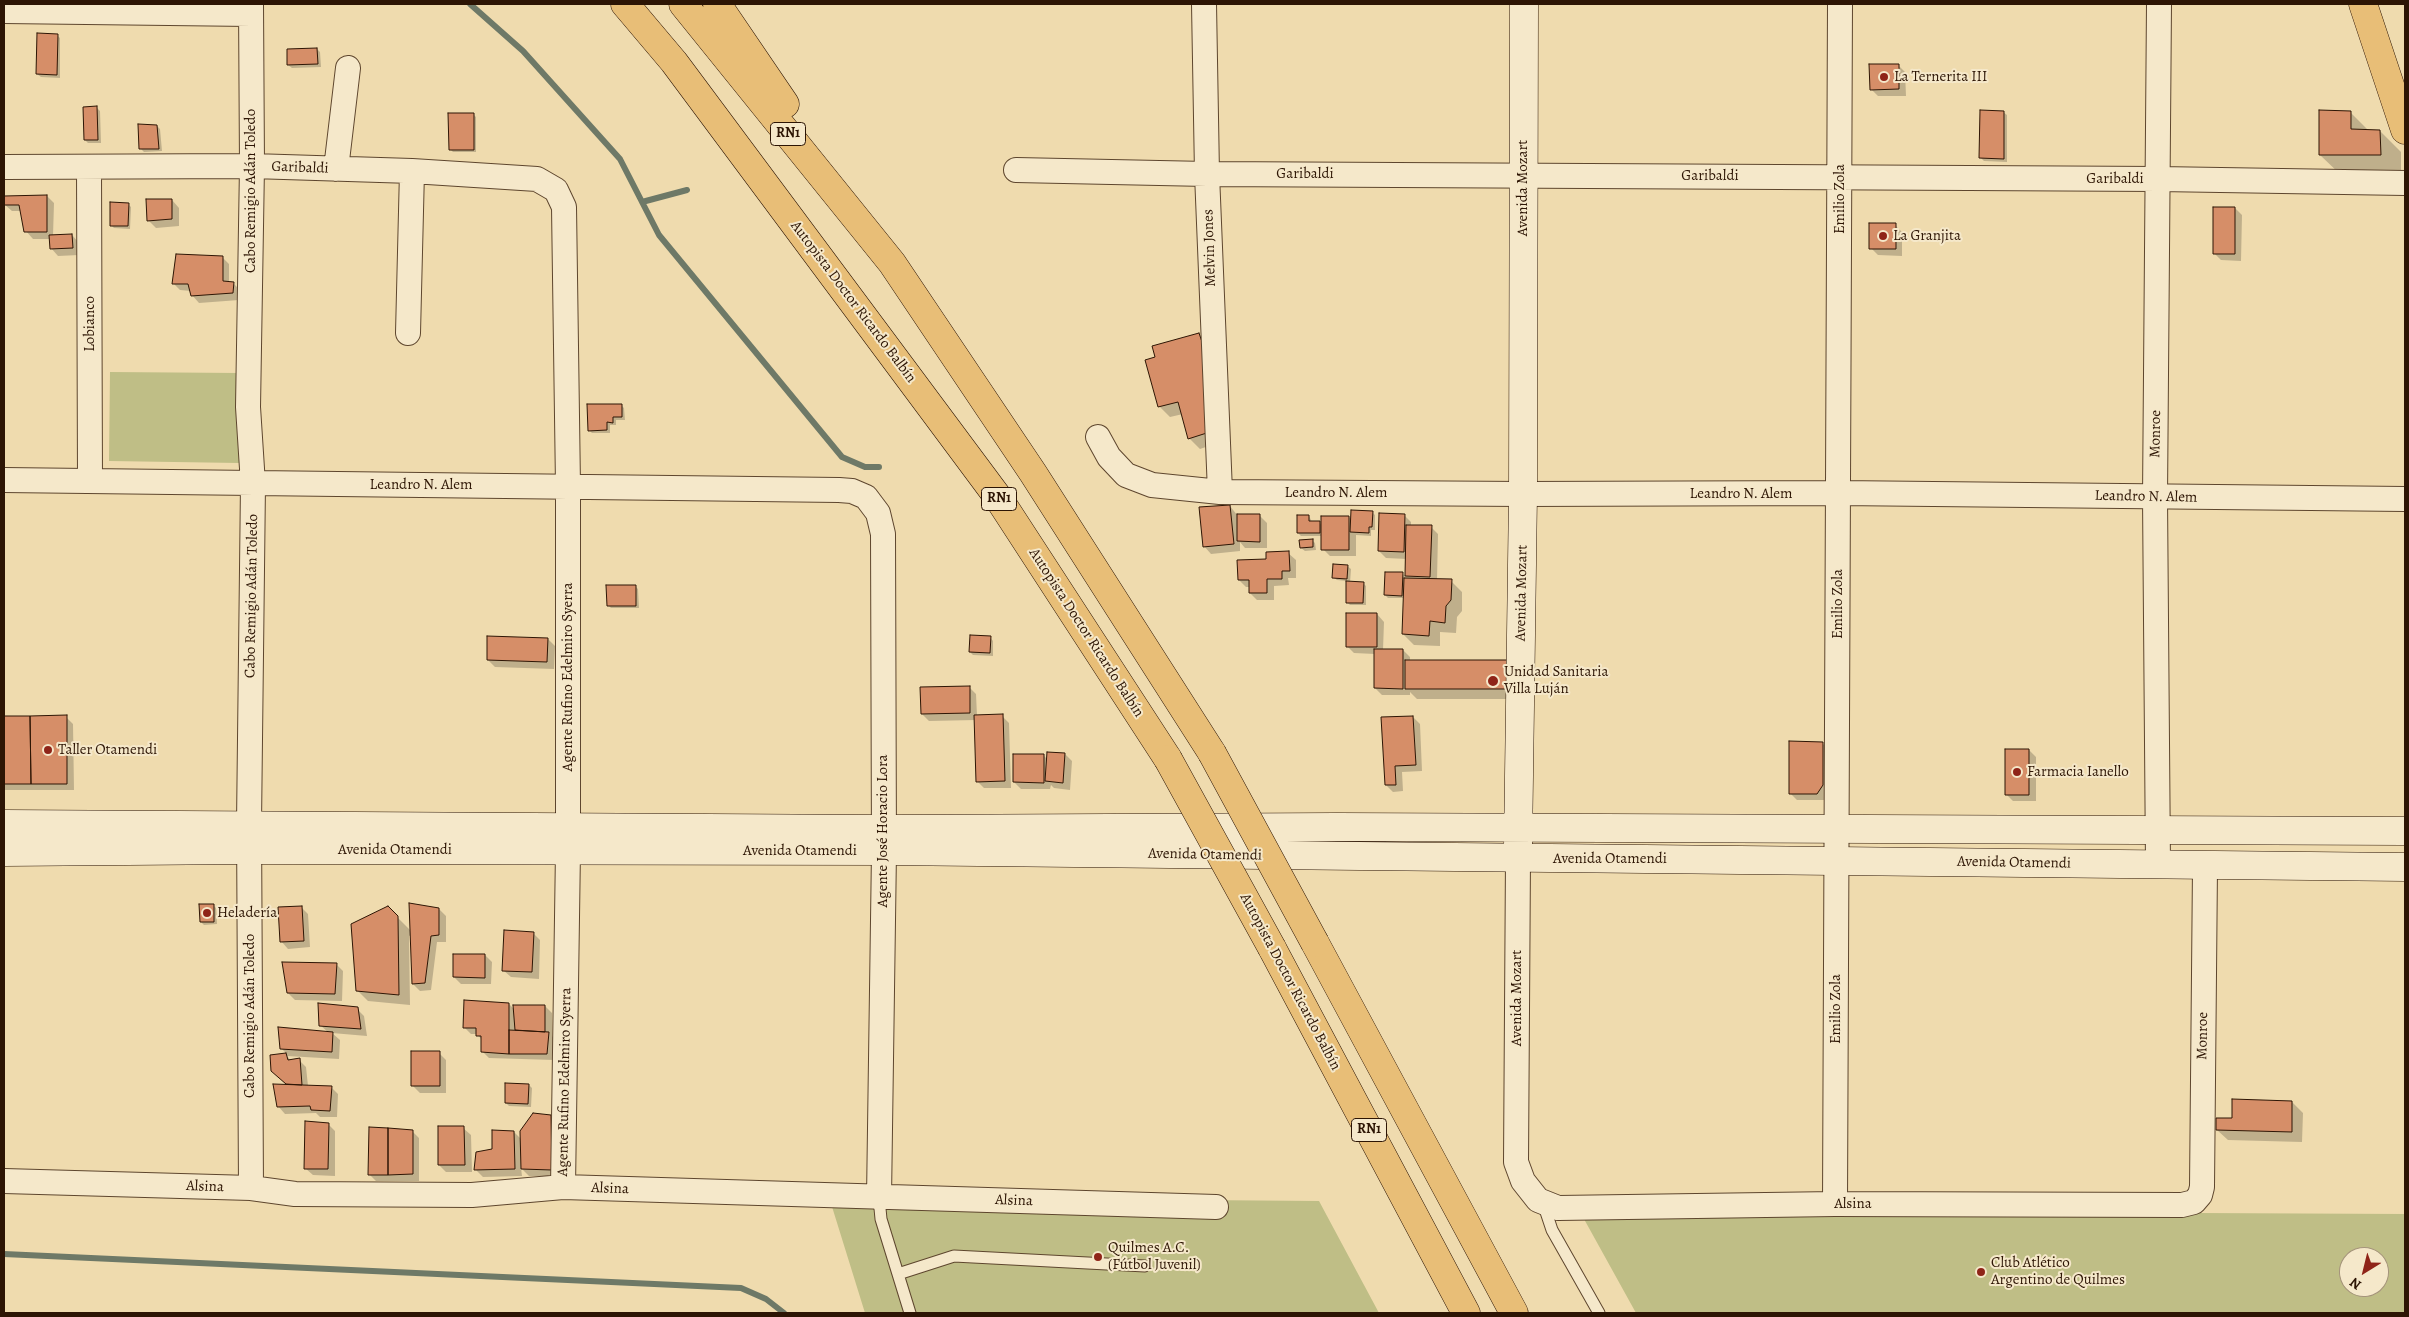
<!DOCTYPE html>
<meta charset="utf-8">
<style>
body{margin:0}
#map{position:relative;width:2409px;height:1317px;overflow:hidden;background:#efdbae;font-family:Alegreya,serif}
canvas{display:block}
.frame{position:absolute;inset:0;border:5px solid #2d1504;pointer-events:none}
.north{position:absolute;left:2339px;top:1247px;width:50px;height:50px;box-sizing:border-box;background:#f5e8ca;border:1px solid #a5947b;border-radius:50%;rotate:216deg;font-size:14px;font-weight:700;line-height:20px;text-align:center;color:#2d1504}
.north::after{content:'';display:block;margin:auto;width:18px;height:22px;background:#8f2418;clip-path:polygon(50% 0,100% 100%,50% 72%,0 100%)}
</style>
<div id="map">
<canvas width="2409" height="1317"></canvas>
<div class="frame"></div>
<div class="north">N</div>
</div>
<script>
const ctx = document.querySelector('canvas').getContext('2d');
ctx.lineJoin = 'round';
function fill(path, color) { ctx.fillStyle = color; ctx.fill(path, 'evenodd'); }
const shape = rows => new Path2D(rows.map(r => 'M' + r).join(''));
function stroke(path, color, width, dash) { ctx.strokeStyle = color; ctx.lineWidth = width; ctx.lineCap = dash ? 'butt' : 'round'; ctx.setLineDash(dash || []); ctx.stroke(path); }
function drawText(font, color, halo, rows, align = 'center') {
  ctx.font = font + ' Alegreya,serif'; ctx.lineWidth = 4; ctx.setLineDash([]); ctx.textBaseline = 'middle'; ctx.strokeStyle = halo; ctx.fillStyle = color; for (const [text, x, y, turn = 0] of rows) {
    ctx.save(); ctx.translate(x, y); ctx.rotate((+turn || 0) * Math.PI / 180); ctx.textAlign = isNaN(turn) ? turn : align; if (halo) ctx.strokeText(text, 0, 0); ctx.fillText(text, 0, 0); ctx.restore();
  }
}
const green = shape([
 [110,372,239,373,239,463,109,461],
 [829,1197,1319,1201,1379,1313,865,1313],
 [1579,1210,2405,1214,2405,1313,1636,1313],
 [2349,1257,2379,1257,2379,1287,2349,1287]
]);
const shadow = shape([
 [57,35,60,38,60,78,41,77,37,74],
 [317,49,320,52,321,67,292,68,288,65],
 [1898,65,1905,72,1906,96,1878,96,1871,89],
 [97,108,100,111,101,143,88,143,85,140],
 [2003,112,2007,115,2007,162,1984,161,1981,158],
 [2350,112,2369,131,2380,131,2401,152,2401,176,2342,176,2320,155],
 [473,114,476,117,476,152,453,152,450,149],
 [157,126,160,129,162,151,144,152,140,148],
 [47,196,54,203,53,236,72,235,79,243,79,255,58,256,51,248,51,239,33,239,26,231,22,211,12,211,4,204,4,197],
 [172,200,179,208,179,226,156,228,148,220],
 [128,204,131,207,130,229,114,228,111,225],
 [2235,208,2242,215,2241,261,2221,260,2214,253],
 [1895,225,1902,232,1902,256,1878,255,1871,248],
 [222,257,229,264,229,283,233,283,240,290,239,300,199,303,192,295,191,291,180,290,173,283],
 [1199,334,1210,345,1226,440,1200,449,1189,438,1183,414,1170,417,1159,406,1156,358],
 [621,405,624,408,625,420,616,420,616,425,610,425,610,433,592,433,589,430],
 [1230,506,1237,515,1260,516,1267,523,1267,548,1245,548,1240,542,1240,551,1211,554,1204,546],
 [1372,512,1375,515,1375,530,1371,530,1371,536,1356,535,1356,556,1330,556,1323,549,1323,536,1301,536,1298,533,1309,516,1312,522,1319,522,1322,526,1349,517,1352,520],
 [1404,515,1411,522,1411,526,1431,527,1438,534,1437,580,1451,581,1462,592,1462,611,1457,617,1456,633,1440,632,1440,646,1414,645,1403,634,1404,598,1388,598,1385,595,1403,574,1406,577,1407,559,1386,558,1379,551],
 [1312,540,1315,543,1316,550,1305,551,1301,548],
 [1288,553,1296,560,1296,578,1288,578,1289,585,1274,586,1274,600,1257,600,1250,593,1250,587,1246,587,1239,580,1267,560],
 [1347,566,1351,569,1350,583,1363,583,1366,586,1366,605,1350,605,1347,602,1347,581,1337,580,1333,577],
 [635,586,638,589,639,608,611,608,608,605],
 [1377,614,1384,622,1383,650,1403,650,1410,657,1410,661,1515,662,1526,699,1417,699,1410,692,1410,695,1382,695,1375,688,1375,654,1354,653,1347,646],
 [990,637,993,641,993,656,973,655,970,652],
 [548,639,555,646,554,669,495,667,488,660],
 [969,687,976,694,977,716,1002,716,1009,723,1011,788,984,788,977,781,976,720,929,721,922,714],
 [4,717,66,717,73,724,74,790,4,790],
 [1413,717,1420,724,1422,771,1402,772,1403,791,1393,792,1386,785],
 [1822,743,1829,750,1829,793,1824,800,1797,800,1790,793],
 [2029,750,2036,757,2036,801,2013,801,2006,794],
 [1065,754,1072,761,1070,790,1054,788,1051,785,1050,789,1021,789,1014,782,1044,756,1048,760],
 [213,905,216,908,217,924,204,925,201,922],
 [301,907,308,914,310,947,288,949,281,941],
 [387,907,411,931,439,909,446,916,446,942,437,942,431,990,420,991,413,984,411,935,409,936,410,1005,368,1001,357,990],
 [533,933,540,940,539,979,511,977,503,970],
 [485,955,492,962,491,984,461,984,454,977],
 [336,964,343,971,342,1001,295,1000,288,993],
 [509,1004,515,1010,545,1006,552,1013,552,1036,555,1040,554,1060,489,1058,482,1051,482,1040,477,1034,471,1034,464,1027],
 [357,1009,364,1016,367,1036,332,1033,340,1040,339,1059,287,1056,291,1061,299,1060,306,1067,308,1086,331,1087,338,1094,337,1117,320,1117,316,1113,285,1114,278,1106,288,1086,279,1078,271,1056,287,1054,282,1049,328,1032,320,1025],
 [439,1053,446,1060,446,1093,420,1093,413,1086],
 [529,1085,532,1088,531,1107,509,1106,506,1103],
 [2292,1102,2303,1113,2302,1142,2228,1140,2217,1130],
 [550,1116,557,1124,559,1176,529,1176,521,1168,522,1176,483,1177,476,1170,493,1150,514,1132,522,1140],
 [328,1124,335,1131,335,1176,313,1175,305,1168],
 [463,1128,471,1135,472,1172,446,1172,439,1165],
 [412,1131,419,1138,419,1181,376,1181,369,1174]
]);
const stream = shape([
 [470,4,523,51,620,159,659,235,842,457,865,467,879,467],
 [642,202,687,190],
 [4,1254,741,1288,766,1299,784,1313]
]);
const building = shape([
 [37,33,58,34,57,75,36,74,37,33],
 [317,48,318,64,287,65,287,49,317,48],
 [1869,64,1899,64,1899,89,1870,90,1869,64],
 [97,106,98,140,84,140,83,107,97,106],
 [1980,110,2004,111,2004,159,1979,158,1980,110],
 [2319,110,2351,111,2351,129,2380,130,2381,155,2319,155,2319,110],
 [448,113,474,113,474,150,449,150,448,113],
 [138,124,157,125,159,149,139,149,138,124],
 [47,195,47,232,24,232,19,205,4,205,4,196,47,195],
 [146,199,172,199,172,219,147,221,146,199],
 [110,202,129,203,128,226,110,226,110,202],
 [2213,207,2235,207,2235,254,2213,254,2213,207],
 [1869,223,1896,223,1896,249,1869,249,1869,223],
 [72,234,73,248,50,249,49,235,72,234],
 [176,254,223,256,223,281,234,282,233,293,191,296,188,284,172,284,176,254],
 [1199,333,1207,357,1216,430,1188,439,1178,402,1158,407,1145,360,1155,357,1152,346,1199,333],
 [587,404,622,404,622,417,613,417,613,423,607,422,607,430,588,431,587,404],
 [1230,505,1234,544,1203,547,1199,507,1230,505],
 [1351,510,1373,511,1372,527,1369,527,1369,533,1350,532,1351,510],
 [1379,513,1405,514,1404,552,1378,551,1379,513],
 [1237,514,1260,514,1260,542,1237,541,1237,514],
 [1297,515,1309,515,1309,521,1320,521,1320,533,1297,533,1297,515],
 [1321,516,1349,516,1349,550,1321,550,1321,516],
 [1406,525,1432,525,1430,577,1405,576,1406,525],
 [1313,539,1313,547,1300,548,1299,540,1313,539],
 [1289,551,1290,571,1282,571,1282,579,1267,579,1267,593,1249,593,1249,580,1238,580,1237,560,1266,559,1266,552,1289,551],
 [1333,564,1348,565,1347,579,1332,578,1333,564],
 [1385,572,1403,572,1402,596,1384,595,1385,572],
 [1404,578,1452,579,1451,600,1446,606,1445,623,1430,621,1429,636,1402,634,1404,578],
 [1346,581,1364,582,1363,603,1346,603,1346,581],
 [606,585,636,585,636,606,607,606,606,585],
 [1346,613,1377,613,1377,647,1346,647,1346,613],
 [970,635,991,636,990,653,969,652,970,635],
 [487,636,548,638,547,662,487,660,487,636],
 [1374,649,1403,649,1403,689,1374,688,1374,649],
 [1405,660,1515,660,1515,689,1405,689,1405,660],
 [970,686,970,713,921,714,920,687,970,686],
 [1003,714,1005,781,976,782,974,715,1003,714],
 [67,715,67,784,31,784,30,716,67,715],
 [4,716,30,716,31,784,4,784,4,716],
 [1413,716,1416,765,1395,766,1396,785,1385,785,1381,717,1413,716],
 [1789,741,1823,742,1823,785,1817,794,1789,794,1789,741],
 [2005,749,2029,749,2029,795,2005,795,2005,749],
 [1047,752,1065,753,1063,783,1045,781,1047,752],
 [1013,754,1044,754,1044,783,1013,782,1013,754],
 [409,903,439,908,439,935,431,936,425,983,412,984,409,903],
 [199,904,214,904,214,922,200,922,199,904],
 [302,906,304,941,280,942,278,907,302,906],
 [388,906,398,916,399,995,356,991,351,924,388,906],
 [504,930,534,932,532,972,502,971,504,930],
 [453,954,485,954,485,978,453,977,453,954],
 [282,962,337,963,335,994,287,993,282,962],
 [464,1000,509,1003,509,1054,481,1052,481,1036,476,1036,476,1028,463,1028,464,1000],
 [318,1003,358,1007,361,1029,319,1026,318,1003],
 [513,1005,545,1005,545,1032,515,1030,513,1005],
 [278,1027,333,1032,332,1052,280,1049,278,1027],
 [509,1030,549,1032,547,1054,509,1054,509,1030],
 [411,1051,440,1051,440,1086,411,1086,411,1051],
 [286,1053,288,1060,300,1058,302,1085,286,1084,271,1071,270,1055,286,1053],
 [505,1083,529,1084,528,1104,505,1103,505,1083],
 [273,1084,332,1086,330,1111,311,1110,310,1106,277,1107,273,1084],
 [2232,1099,2292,1101,2292,1132,2216,1130,2216,1118,2232,1118,2232,1099],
 [533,1113,551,1115,552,1170,521,1169,520,1131,533,1113],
 [305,1121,329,1123,328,1169,304,1169,305,1121],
 [438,1126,464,1126,465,1165,438,1165,438,1126],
 [369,1127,388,1128,388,1175,368,1175,369,1127],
 [388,1128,413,1130,413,1174,388,1175,388,1128],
 [492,1130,514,1131,515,1169,474,1170,476,1152,492,1149,492,1130]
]);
const lane = shape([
 [879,1198,881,1219,910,1313],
 [1543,1203,1552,1230,1599,1313],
 [898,1274,954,1256,1145,1266]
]);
const street = shape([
 [251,4,252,166,248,407,253,484,249,824,251,1188],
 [1204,4,1207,174,1220,492],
 [4,11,251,14],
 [4,167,252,166,412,171,537,179,556,190,564,207,568,486,568,850,563,1187],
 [89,168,90,481],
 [336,169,348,68],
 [1016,170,1207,174,2159,179,2405,183],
 [408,333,412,171],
 [1098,437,1109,457,1126,475,1152,485,1220,492,1523,494,1839,493,2405,499],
 [4,480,839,490,852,491,866,497,878,513,883,534,884,851,879,1198],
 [1518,858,1516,1162,1523,1181,1538,1200,1558,1208,1835,1204,2182,1205,2194,1202,2200,1195,2202,1187,2205,867],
 [2158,865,2155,497,2159,4],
 [4,1181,251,1188,295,1194,472,1195,563,1187,1216,1207],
 [1835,1204,1840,4]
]);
const secondary = shape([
 [4,824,883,829,1337,827,2405,831],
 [1518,846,1523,494,1524,4],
 [4,852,250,850,884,851,2405,867]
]);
const primary = shape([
 [2363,4,2405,130]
]);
const highway = shape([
 [625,4,674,62,997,496,1168,759],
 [683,4,892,263,1033,473,1212,753],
 [717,4,785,104],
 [1315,943,1514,1313],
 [1272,948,1466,1313]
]);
const highwayBridge = shape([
 [1212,753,1315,943],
 [1168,759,1272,948]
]);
const markers = [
 [1884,77,5,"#8f2418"],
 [1883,236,5,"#8f2418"],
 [1493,681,6,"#8f2418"],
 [48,750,5,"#8f2418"],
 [2017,772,5,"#8f2418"],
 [207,913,5,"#8f2418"],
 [1098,1257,5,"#8f2418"],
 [1981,1272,5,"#8f2418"]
];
const shields = [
 [788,134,35],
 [999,499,35],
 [1369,1130,35]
];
const shieldNames = [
 ["RN1",788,134],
 ["RN1",999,499],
 ["RN1",1369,1130]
];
const poiNames = [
 ["La Ternerita III",1894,77],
 ["La Granjita",1893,236],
 ["Unidad Sanitaria",1504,672],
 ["Villa Luján",1504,689],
 ["Taller Otamendi",58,750],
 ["Farmacia Ianello",2027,772],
 ["Heladería",217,913],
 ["Quilmes A.C.",1108,1248],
 ["(Fútbol Juvenil)",1108,1265],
 ["Club Atlético",1991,1263],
 ["Argentino de Quilmes",1991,1280]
];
const streetNames = [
 ["Garibaldi",300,168,2],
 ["Garibaldi",1305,174],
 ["Garibaldi",1710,176],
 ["Garibaldi",2115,179],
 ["Avenida Mozart",1523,188,-90],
 ["Cabo Remigio Adán Toledo",251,191,-90],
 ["Emilio Zola",1840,199,-90],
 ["Melvin Jones",1210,248,-92],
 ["Autopista Doctor Ricardo Balbín",853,302,53],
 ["Lobianco",90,324,-90],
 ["Monroe",2156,434,-89],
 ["Leandro N. Alem",421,485],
 ["Leandro N. Alem",1336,493],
 ["Leandro N. Alem",1741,494],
 ["Leandro N. Alem",2146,497,1],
 ["Avenida Mozart",1522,593,-89],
 ["Cabo Remigio Adán Toledo",252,596,-89],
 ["Emilio Zola",1838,604,-90],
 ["Autopista Doctor Ricardo Balbín",1086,633,57],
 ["Agente Rufino Edelmiro Syerra",568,677,-90],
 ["Agente José Horacio Lora",883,831,-90],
 ["Avenida Otamendi",395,850],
 ["Avenida Otamendi",800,851],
 ["Avenida Otamendi",1205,855,1],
 ["Avenida Otamendi",1610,859],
 ["Avenida Otamendi",2014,863,1],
 ["Autopista Doctor Ricardo Balbín",1290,982,62],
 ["Avenida Mozart",1517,998,-90],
 ["Emilio Zola",1836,1009,-90],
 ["Cabo Remigio Adán Toledo",250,1016,-90],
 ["Monroe",2203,1036,-89],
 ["Agente Rufino Edelmiro Syerra",565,1082,-89],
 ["Alsina",205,1187,2],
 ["Alsina",610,1189,2],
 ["Alsina",1014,1201,2],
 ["Alsina",1853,1204]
];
fill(green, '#bfbe86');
fill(shadow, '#0003');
stroke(stream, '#6e7967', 6);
fill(building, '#d68e68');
stroke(building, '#2d1504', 1);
stroke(lane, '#5e462e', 13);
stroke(street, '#5e462e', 26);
stroke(secondary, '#2d1504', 29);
stroke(primary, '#2d1504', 29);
stroke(highway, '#2d1504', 29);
stroke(lane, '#f5e8ca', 11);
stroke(street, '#f5e8ca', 24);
stroke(secondary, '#f5e8ca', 28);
stroke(primary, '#e8be77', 28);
stroke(highway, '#e8be77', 28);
stroke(highwayBridge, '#2d1504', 29, []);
stroke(highwayBridge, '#e8be77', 28);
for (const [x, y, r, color] of markers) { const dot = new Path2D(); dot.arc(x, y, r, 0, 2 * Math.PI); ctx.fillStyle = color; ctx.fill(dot); stroke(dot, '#f5e8ca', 2); }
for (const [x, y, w] of shields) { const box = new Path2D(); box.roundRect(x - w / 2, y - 11.5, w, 23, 4); ctx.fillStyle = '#f5e8ca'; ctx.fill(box); stroke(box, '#2d1504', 1); }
drawText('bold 14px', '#2d1504', null, shieldNames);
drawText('15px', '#2d1504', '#f5e8ca', poiNames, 'left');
drawText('15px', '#2d1504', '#f5e8ca', streetNames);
</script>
